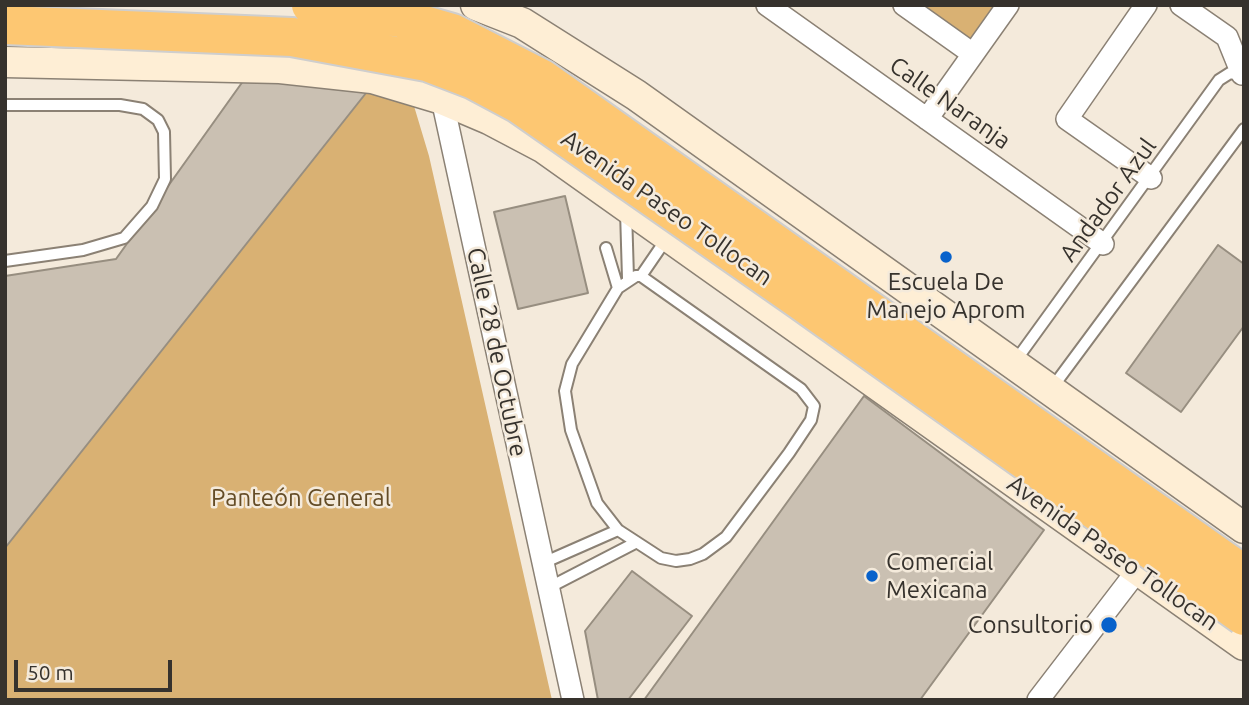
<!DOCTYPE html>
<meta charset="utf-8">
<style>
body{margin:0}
#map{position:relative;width:1249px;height:705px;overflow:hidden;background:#f4eadb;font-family:Ubuntu,sans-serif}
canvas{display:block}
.frame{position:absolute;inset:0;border:7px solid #36322d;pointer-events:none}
.scale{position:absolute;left:14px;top:660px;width:158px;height:32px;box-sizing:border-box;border:4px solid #36322d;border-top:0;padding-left:9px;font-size:21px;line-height:24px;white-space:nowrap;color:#36322d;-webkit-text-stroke:5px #f4eadb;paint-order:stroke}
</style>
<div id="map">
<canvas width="1249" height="705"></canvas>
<div class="frame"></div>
<div class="scale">50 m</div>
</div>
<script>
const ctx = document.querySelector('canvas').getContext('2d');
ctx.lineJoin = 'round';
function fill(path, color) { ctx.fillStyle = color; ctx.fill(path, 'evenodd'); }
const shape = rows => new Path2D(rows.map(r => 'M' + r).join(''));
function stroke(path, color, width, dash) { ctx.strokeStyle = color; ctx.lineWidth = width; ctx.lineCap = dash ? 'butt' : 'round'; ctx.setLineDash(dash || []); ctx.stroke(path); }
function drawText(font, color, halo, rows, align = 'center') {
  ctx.font = font + ' Ubuntu,sans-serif'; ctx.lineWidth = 5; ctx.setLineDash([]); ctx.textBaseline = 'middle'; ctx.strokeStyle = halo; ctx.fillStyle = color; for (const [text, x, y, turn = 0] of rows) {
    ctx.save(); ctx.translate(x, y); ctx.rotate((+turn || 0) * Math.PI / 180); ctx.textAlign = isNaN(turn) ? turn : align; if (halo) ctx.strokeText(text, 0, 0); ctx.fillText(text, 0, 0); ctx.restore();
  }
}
const green = shape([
 [923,5,995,5,970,40],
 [370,88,411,96,429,156,552,700,5,700,5,548]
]);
const building = shape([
 [246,77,370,88,5,548,5,276,116,259,246,77],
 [565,196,588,293,518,309,494,212,565,196],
 [1218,245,1244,264,1244,326,1181,412,1126,373,1218,245],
 [864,396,1044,530,920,700,644,700,864,396],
 [632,571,692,616,628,700,598,700,585,631,632,571]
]);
const lane = shape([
 [5,105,120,105,143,109,158,120,164,132,165,179,152,206,124,238,83,250,5,261],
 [626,211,628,278],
 [606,248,618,288],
 [636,276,641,276,801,389,814,406,811,420,789,453,726,537,703,554,690,559,676,561,661,558,618,530,597,503,571,430,565,391,572,364,618,288,636,276],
 [641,276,667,238],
 [1014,363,1219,80,1230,73,1243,75],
 [1052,388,1244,129],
 [543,563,618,530],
 [548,588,635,543]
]);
const street = shape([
 [767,5,1103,244],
 [904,5,973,54],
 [1146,5,1067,119,1151,178],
 [1181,5,1227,37,1242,74],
 [442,99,573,700],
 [927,119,1008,5],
 [1038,700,1137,571]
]);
const secondary = shape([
 [476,5,522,23,636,95,1244,528],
 [5,62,280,68,372,78,442,99,489,119,544,148,1244,645]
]);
const highwayBridge = shape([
 [311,5,400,18,452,33,542,79,1244,575],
 [5,25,292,37,427,62,474,80,519,104,800,300,1244,616]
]);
const markers = [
 [946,257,7,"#0862cb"],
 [872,576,7,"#0862cb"],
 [1109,625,9,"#0862cb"]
];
const streetNames = [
 ["Calle Naranja",950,103,35],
 ["Andador Azul",1108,200,-54],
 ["Avenida Paseo Tollocan",667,208,35],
 ["Calle 28 de Octubre",497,352,78],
 ["Avenida Paseo Tollocan",1113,553,35]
];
const poiNames = [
 ["Escuela De",946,282],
 ["Manejo Aprom",946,310],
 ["Comercial",886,562,"left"],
 ["Mexicana",886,590,"left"],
 ["Consultorio",1093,625,"right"]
];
const parkNames = [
 ["Panteón General",301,498]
];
fill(green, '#d9b173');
fill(building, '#cac0b2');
stroke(building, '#978e80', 2);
stroke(lane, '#8b8174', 14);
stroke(street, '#8b8174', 24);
stroke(secondary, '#8b8174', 33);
stroke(lane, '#fff', 10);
stroke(street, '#fff', 21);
stroke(secondary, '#feeed5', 30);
stroke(highwayBridge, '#cfcecd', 42, []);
stroke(highwayBridge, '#fdc772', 38);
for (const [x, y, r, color] of markers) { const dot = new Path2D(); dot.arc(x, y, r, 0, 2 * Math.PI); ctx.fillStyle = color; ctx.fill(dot); stroke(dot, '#f4eadb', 2.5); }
drawText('24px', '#36322d', '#f4eadb', streetNames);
drawText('24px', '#36322d', '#f4eadb', poiNames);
drawText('24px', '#644c26', '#f4eadb', parkNames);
</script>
